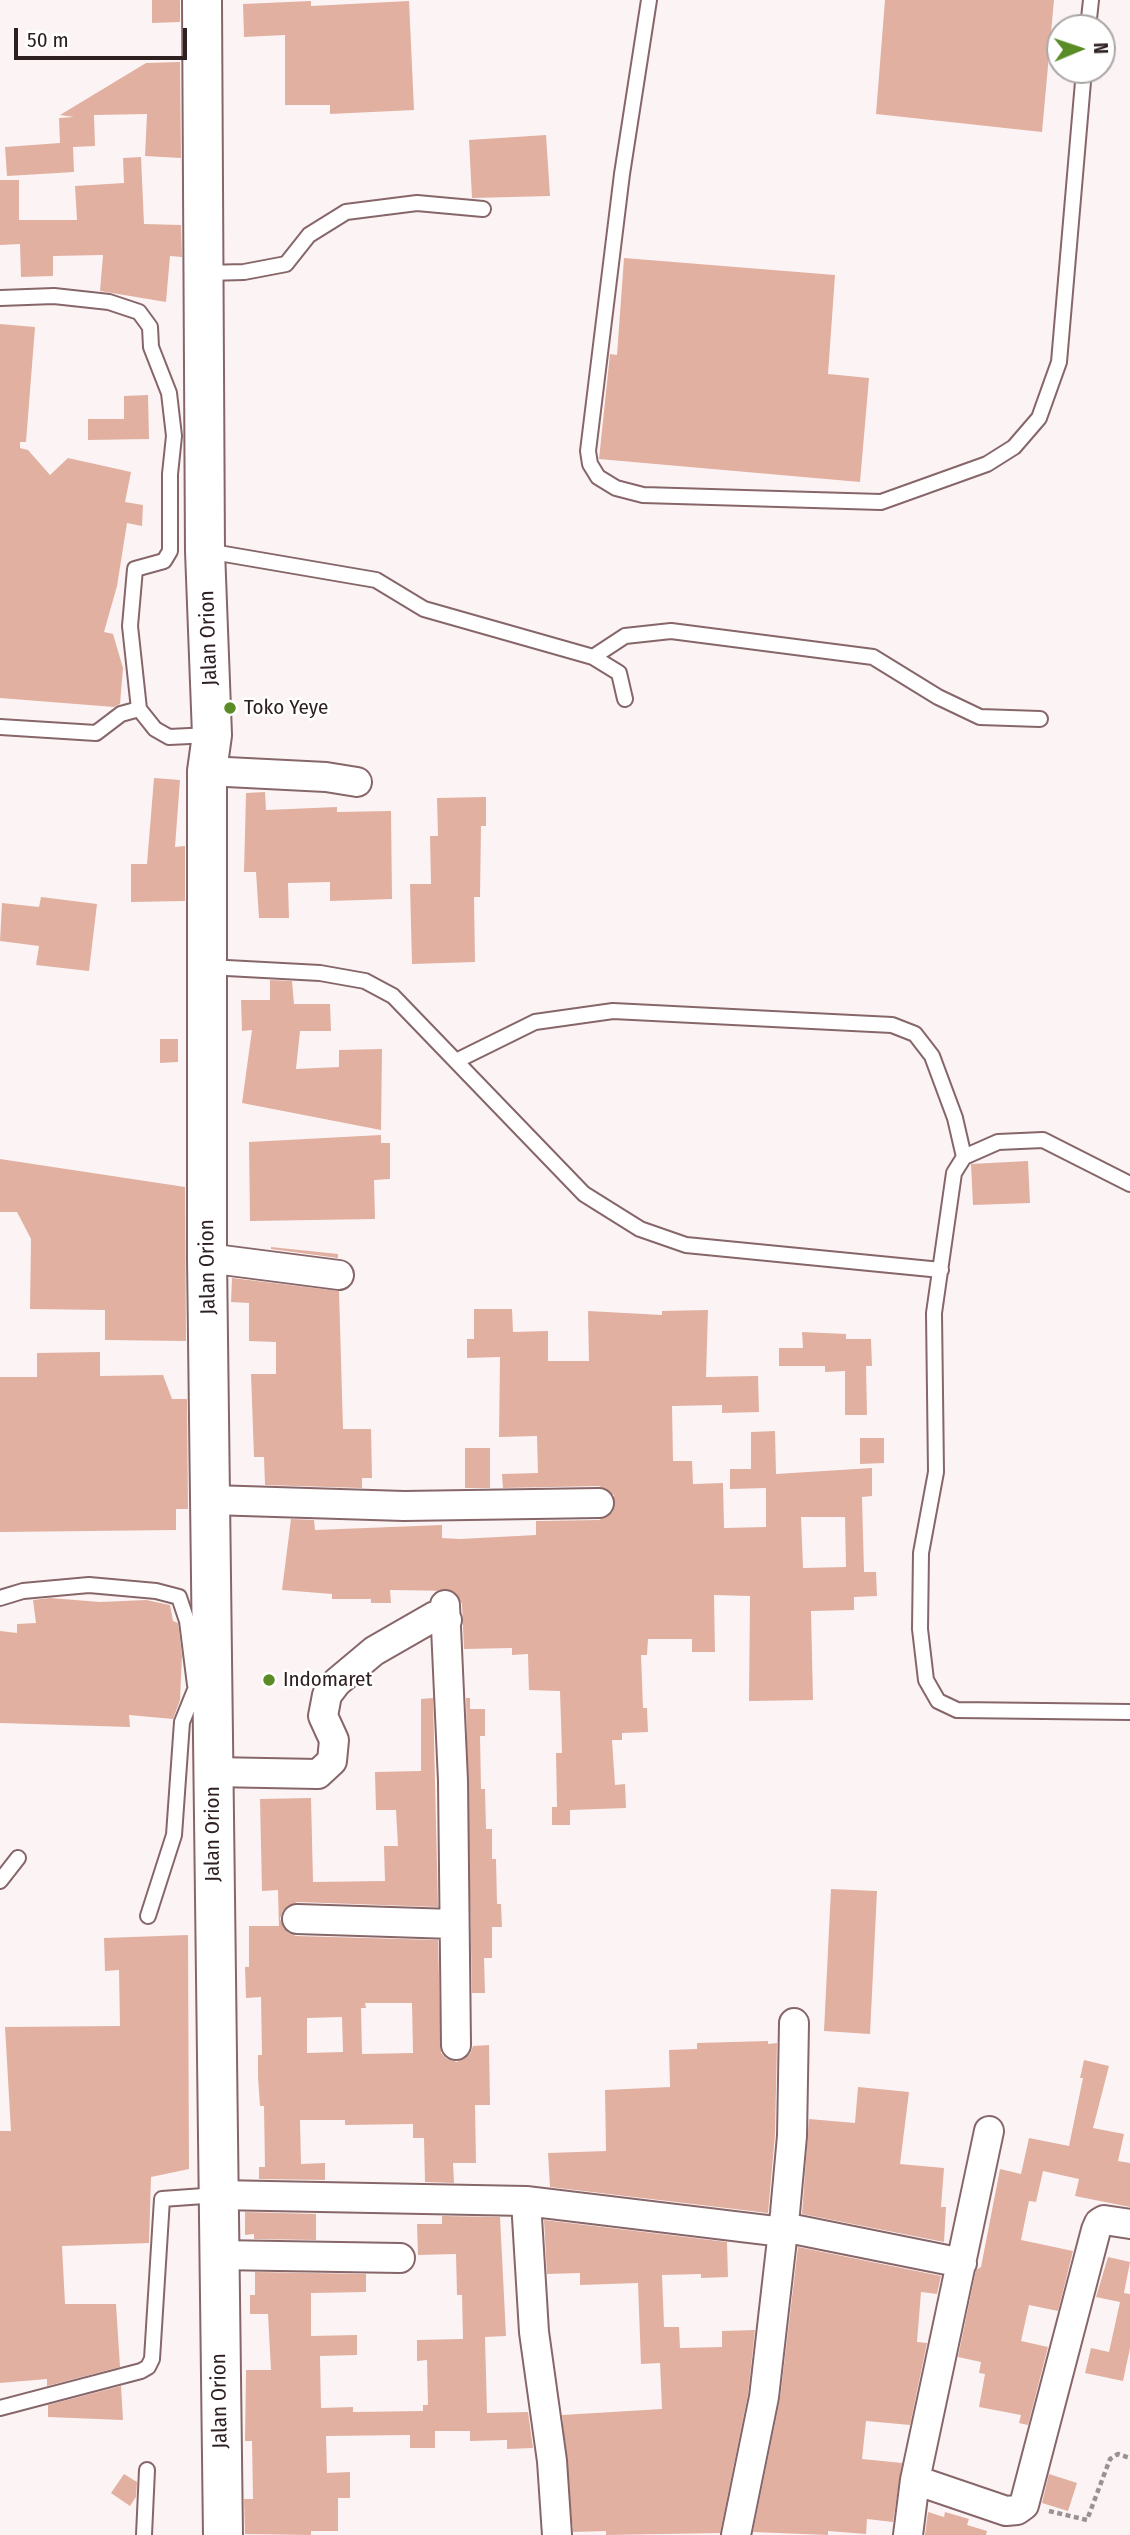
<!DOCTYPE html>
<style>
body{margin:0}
#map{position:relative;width:1130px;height:2535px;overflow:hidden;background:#fcf4f4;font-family:"Fira Sans Condensed",sans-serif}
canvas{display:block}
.north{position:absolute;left:1046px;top:14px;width:70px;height:70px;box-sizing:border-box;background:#fff;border:2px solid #aba6a6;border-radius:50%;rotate:88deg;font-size:19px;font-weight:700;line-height:28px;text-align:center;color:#2e2021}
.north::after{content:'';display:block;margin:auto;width:24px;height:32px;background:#598c24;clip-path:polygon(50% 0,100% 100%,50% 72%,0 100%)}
.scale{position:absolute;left:14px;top:28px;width:173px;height:32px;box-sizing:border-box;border:4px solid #2e2021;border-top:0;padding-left:9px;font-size:21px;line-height:24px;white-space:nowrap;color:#2e2021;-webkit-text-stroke:5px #fff;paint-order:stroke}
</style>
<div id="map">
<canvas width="1130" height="2535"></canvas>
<div class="north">N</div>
<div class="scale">50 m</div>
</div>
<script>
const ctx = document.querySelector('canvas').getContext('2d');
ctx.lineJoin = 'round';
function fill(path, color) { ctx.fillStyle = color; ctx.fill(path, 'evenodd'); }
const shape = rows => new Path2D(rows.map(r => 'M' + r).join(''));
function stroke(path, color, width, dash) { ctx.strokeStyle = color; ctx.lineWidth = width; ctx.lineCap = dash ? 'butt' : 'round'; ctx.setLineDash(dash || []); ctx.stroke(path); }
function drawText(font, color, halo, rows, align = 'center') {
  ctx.font = font + ' "Fira Sans Condensed",sans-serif'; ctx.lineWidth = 5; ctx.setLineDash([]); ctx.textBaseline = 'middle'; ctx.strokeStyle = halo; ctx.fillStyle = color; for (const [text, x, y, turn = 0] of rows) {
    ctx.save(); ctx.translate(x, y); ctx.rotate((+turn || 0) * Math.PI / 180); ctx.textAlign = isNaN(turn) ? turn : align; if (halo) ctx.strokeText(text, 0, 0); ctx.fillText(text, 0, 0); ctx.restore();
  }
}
const building = shape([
 [152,0,180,0,180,22,152,23],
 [885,0,1054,0,1042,132,876,114],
 [311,1,311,6,409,1,414,110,330,114,330,105,285,105,285,35,244,37,243,4],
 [180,62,181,158,145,156,147,114,94,115,95,146,73,147,74,172,7,176,5,147,60,143,59,118,74,117,60,115,146,63],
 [546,135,550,196,472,198,469,140],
 [141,157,144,224,181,225,182,257,170,256,166,302,100,291,103,255,53,256,53,276,21,277,20,244,0,245,0,180,19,180,19,220,77,220,75,186,124,183,123,158],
 [624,258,835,275,828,374,869,378,860,482,599,459,610,354,617,355],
 [0,324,35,327,26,442,20,442,20,448,28,450,50,475,68,458,131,472,125,502,143,505,142,526,127,523,117,586,104,632,113,634,123,668,120,704,114,707,0,698],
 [148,395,149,439,88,440,88,419,124,419,124,396],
 [154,778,180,780,175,847,185,846,185,901,131,902,131,864,147,864],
 [265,792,266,810,337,807,337,812,391,811,392,899,330,901,330,882,288,883,289,918,259,918,256,872,244,872,246,793],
 [486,797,486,826,481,826,480,897,474,897,475,962,412,964,410,884,431,884,430,836,438,836,437,798],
 [41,897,97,904,89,971,36,965,39,946,0,941,2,903,39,907],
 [270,980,292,981,294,1004,330,1004,331,1031,300,1031,296,1069,339,1067,339,1050,382,1049,381,1130,242,1103,252,1030,242,1031,241,1000,270,1000],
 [160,1039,178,1039,178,1062,160,1063],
 [381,1135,381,1143,390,1143,390,1179,374,1180,375,1219,250,1221,249,1142],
 [0,1159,185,1187,186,1341,105,1340,105,1310,30,1309,31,1239,17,1212,0,1212],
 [1028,1161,1030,1203,973,1205,971,1164],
 [271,1247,338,1254,338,1258,271,1249],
 [232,1278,339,1291,343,1429,371,1429,372,1478,362,1478,362,1488,265,1485,264,1457,254,1457,251,1374,276,1374,276,1342,249,1341,249,1303,231,1302],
 [474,1309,512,1309,513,1332,548,1331,548,1361,589,1361,588,1311,662,1315,662,1311,708,1310,706,1377,758,1376,759,1412,722,1413,722,1405,672,1406,673,1461,692,1461,693,1484,723,1483,724,1528,766,1527,766,1488,730,1489,730,1469,751,1469,751,1432,775,1431,776,1474,872,1468,872,1496,862,1497,864,1572,876,1572,877,1596,854,1597,854,1610,811,1611,813,1700,749,1701,750,1596,714,1595,715,1652,692,1652,692,1639,648,1639,647,1655,641,1655,643,1708,647,1708,648,1732,622,1733,622,1740,612,1740,615,1785,625,1784,626,1808,570,1810,570,1825,552,1825,552,1807,557,1807,556,1753,562,1753,560,1691,529,1690,528,1654,512,1655,512,1648,464,1649,462,1604,453,1591,390,1590,391,1603,371,1603,371,1599,332,1599,332,1594,282,1590,291,1519,314,1520,315,1530,442,1525,442,1538,460,1539,536,1535,536,1521,599,1520,613,1512,614,1495,599,1486,503,1488,502,1474,538,1473,537,1436,499,1437,500,1357,467,1358,467,1339,474,1339],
 [801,1517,845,1517,846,1567,803,1568],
 [802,1332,846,1334,846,1339,871,1339,872,1366,866,1366,867,1415,845,1415,845,1371,825,1372,825,1366,779,1366,779,1348,803,1348],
 [100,1352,100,1376,163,1375,172,1399,187,1399,188,1509,176,1509,176,1530,0,1532,0,1377,37,1377,37,1353],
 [860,1438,884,1438,884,1463,860,1464],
 [465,1448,490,1448,490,1488,465,1488],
 [50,1598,100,1602,146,1600,170,1605,173,1621,178,1623,182,1656,180,1700,173,1719,129,1715,130,1727,0,1723,0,1631,17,1633,17,1624,36,1623,33,1600],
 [433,1698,438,1907,297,1902,283,1910,280,1919,288,1933,296,1936,438,1940,441,2053,447,2059,457,2062,470,2054,473,2046,489,2045,490,2105,475,2105,476,2163,453,2163,454,2183,425,2182,424,2138,413,2138,413,2124,345,2125,345,2120,300,2120,301,2164,325,2163,325,2180,259,2179,259,2167,265,2167,264,2106,260,2106,258,2077,258,2055,262,2055,261,1997,246,1998,245,1967,249,1967,249,1926,279,1926,278,1890,262,1891,260,1799,311,1798,313,1882,385,1881,384,1846,398,1846,396,1810,376,1810,375,1772,421,1771,421,1699],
 [365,2003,412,2003,413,2053,362,2054,361,2008,366,2008],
 [342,2017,343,2052,307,2053,307,2018],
 [466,1698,470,1698,470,1709,485,1709,485,1736,480,1736,481,1789,485,1789,486,1829,492,1829,492,1859,496,1859,497,1904,501,1904,502,1927,492,1927,492,1958,484,1958,485,1993,472,1993],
 [831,1889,877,1891,870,2034,824,2031],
 [188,1935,189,2169,151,2177,149,2243,62,2246,65,2304,116,2304,120,2367,47,2386,47,2379,0,2383,0,2131,11,2131,5,2027,120,2026,119,1970,105,1971,104,1938],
 [768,2041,768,2044,777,2043,775,2135,768,2213,550,2187,548,2153,606,2151,605,2090,670,2087,669,2050,697,2049,697,2043],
 [1084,2060,1109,2066,1093,2128,1124,2134,1118,2161,1130,2163,1130,2207,1075,2196,1079,2179,1043,2171,1036,2202,1029,2201,1021,2240,1073,2251,1058,2311,1029,2305,1021,2341,1048,2347,1028,2425,1019,2423,1021,2415,979,2407,985,2374,979,2373,981,2362,958,2357,976,2270,981,2267,1000,2169,1021,2174,1029,2138,1069,2146,1083,2078,1080,2078],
 [858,2087,909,2092,900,2164,944,2168,941,2207,946,2207,944,2242,802,2214,809,2119,855,2123],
 [245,2212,316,2214,316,2240,254,2239,254,2234,245,2235],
 [442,2216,500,2217,506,2336,485,2337,487,2413,528,2412,533,2448,507,2449,507,2440,470,2441,470,2431,435,2431,435,2448,410,2448,410,2435,326,2436,327,2473,350,2472,350,2498,338,2498,338,2531,311,2531,311,2535,245,2534,244,2499,253,2499,252,2441,245,2441,246,2370,271,2370,268,2314,250,2314,250,2295,255,2295,255,2272,366,2274,366,2292,311,2293,311,2336,357,2335,357,2355,320,2356,321,2408,353,2407,353,2412,423,2411,423,2405,428,2405,427,2360,417,2361,417,2340,463,2339,462,2295,457,2295,456,2254,418,2255,417,2224,442,2224],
 [544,2220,727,2242,728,2277,701,2278,701,2274,662,2275,664,2327,679,2327,680,2348,722,2347,722,2331,755,2330,748,2394,720,2533,606,2535,606,2531,573,2532,562,2415,662,2409,660,2363,641,2364,638,2283,580,2285,580,2273,547,2274],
 [798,2247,941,2276,937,2294,921,2292,917,2342,927,2343,910,2425,866,2421,862,2459,902,2463,893,2522,867,2519,866,2534,828,2531,828,2535,753,2532,780,2399],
 [1108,2257,1130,2262,1124,2293,1130,2294,1130,2348,1123,2381,1085,2373,1091,2348,1109,2352,1120,2302,1096,2297],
 [121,2386,123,2420,48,2417,48,2405],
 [124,2474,137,2482,136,2497,130,2506,111,2493],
 [1049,2474,1077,2483,1068,2511,1042,2503],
 [928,2512,944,2517,945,2512,969,2519,967,2525,987,2531,986,2535,925,2535]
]);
const path = shape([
 [1049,2511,1087,2520,1110,2459,1118,2454,1130,2458]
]);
const lane = shape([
 [649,0,622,174,588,451,590,464,598,477,616,488,643,495,881,502,987,464,1014,447,1039,418,1059,362,1084,70],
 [1088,28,1091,0],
 [206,273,244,272,286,264,309,235,346,212,417,203,483,209],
 [0,298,54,296,109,302,139,312,150,327,151,347,169,393,174,436,170,474,170,551,164,561,135,569,130,626,139,709],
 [207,551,376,580,424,609,593,657,625,636,671,631,873,657,938,697,980,717,1040,719],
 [593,657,619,673,625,699],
 [0,727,96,733,121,714,139,709,155,729,169,737,210,735],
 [208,967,320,973,365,981,393,996,584,1194,640,1229,686,1245,941,1270],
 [456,1061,535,1022,613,1011,892,1025,915,1034,932,1056,955,1118,964,1157],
 [1130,1184,1043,1140,998,1142,964,1157,954,1173,934,1313,936,1472,921,1553,920,1629,926,1680,938,1701,957,1710,1130,1712],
 [0,1598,23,1591,89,1585,156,1591,179,1597,187,1621,195,1685],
 [0,1881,18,1858],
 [148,1916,174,1835,182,1722,195,1690],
 [0,2408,141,2371,148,2367,152,2359,162,2199,218,2195],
 [144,2535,147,2470]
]);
const street = shape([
 [207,771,326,777,357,782],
 [207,1258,339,1275],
 [211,1500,404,1506,599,1503],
 [445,1605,453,1781,456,2045],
 [213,1772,318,1774,332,1761,334,1740,323,1716,327,1695,337,1682,374,1651,435,1616,447,1620],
 [297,1919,453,1924],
 [218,2195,526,2201,783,2232],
 [526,2201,534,2332,552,2461,557,2535],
 [783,2227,962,2263],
 [218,2255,400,2258],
 [915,2480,1006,2511,1017,2510,1024,2505,1096,2230,1099,2223,1104,2220,1130,2224],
 [736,2535,764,2397,785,2213,792,2136,794,2023],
 [908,2535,915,2480,989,2131]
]);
const highway = shape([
 [202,0,205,551,212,735,207,771,207,1258,223,2535]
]);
const markers = [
 [230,708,7,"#598c24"],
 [269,1680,7,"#598c24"]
];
const streetNames = [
 ["Jalan Orion",209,638,-92],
 ["Jalan Orion",208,1267,-91],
 ["Jalan Orion",213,1834,-90],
 ["Jalan Orion",220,2401,-91]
];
const poiNames = [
 ["Toko Yeye",244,708],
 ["Indomaret",283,1680]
];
fill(building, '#e1b0a1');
stroke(lane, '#876669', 18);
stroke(street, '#876669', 32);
stroke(highway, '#876669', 42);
stroke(path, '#9c9192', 4.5, [5, 3.5]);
stroke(lane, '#fff', 14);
stroke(street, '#fff', 28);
stroke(highway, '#fff', 38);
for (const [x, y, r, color] of markers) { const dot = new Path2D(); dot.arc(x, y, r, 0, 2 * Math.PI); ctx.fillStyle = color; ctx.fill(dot); stroke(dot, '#fff', 2.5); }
drawText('21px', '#2e2021', '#fff', streetNames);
drawText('21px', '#2e2021', '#fff', poiNames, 'left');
</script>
